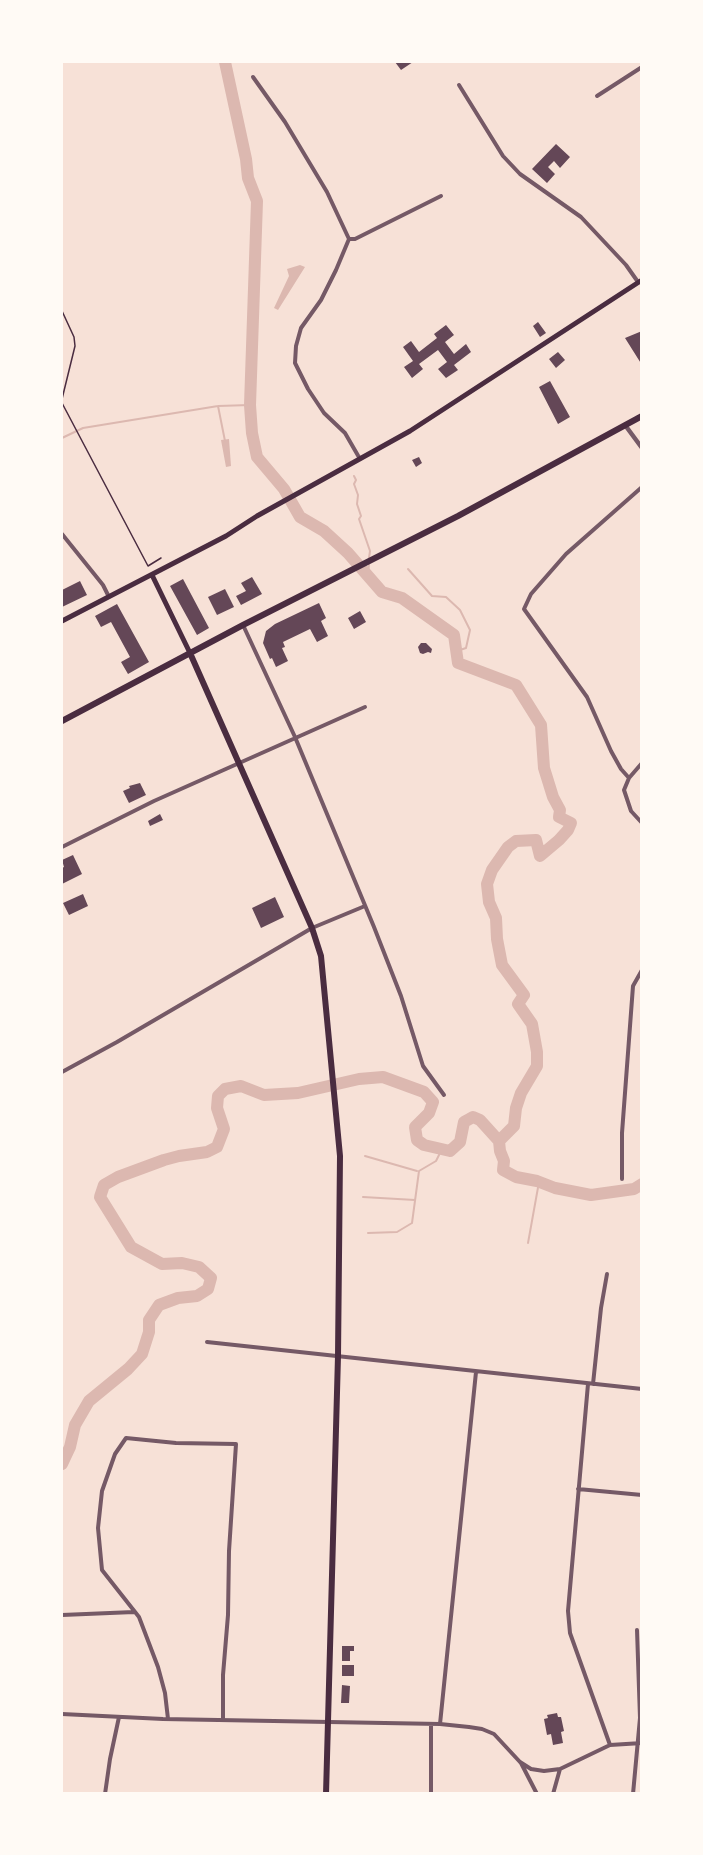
<!DOCTYPE html>
<style>
body{margin:0}
#map{position:relative;width:703px;height:1855px;overflow:hidden;background:#f7e1d7;font-family:Montserrat,sans-serif}
canvas{display:block}
.frame{position:absolute;inset:0;border:63px solid #fffaf5;pointer-events:none}
</style>
<div id="map">
<canvas width="703" height="1855"></canvas>
<div class="frame"></div>
</div>
<script>
const ctx = document.querySelector('canvas').getContext('2d');
ctx.lineJoin = 'round';
function fill(path, color) { ctx.fillStyle = color; ctx.fill(path, 'evenodd'); }
const shape = rows => new Path2D(rows.map(r => 'M' + r).join(''));
function stroke(path, color, width, dash) { ctx.strokeStyle = color; ctx.lineWidth = width; ctx.lineCap = dash ? 'butt' : 'round'; ctx.setLineDash(dash || []); ctx.stroke(path); }
const water = shape([
 [300,265,305,267,278,310,274,308,289,276,287,269],
 [229,439,231,466,226,467,221,440]
]);
const stream = shape([
 [218,406,225,441],
 [62,438,83,428,218,406,250,405],
 [354,476,356,480,354,484,358,495,357,504,361,516,359,519,370,551,369,558],
 [408,569,432,596,446,597,460,610,470,630,466,648,457,651],
 [368,575,369,564],
 [365,1156,417,1171],
 [363,1197,415,1200],
 [368,1233,397,1232,412,1223,419,1171,436,1161,442,1149],
 [528,1243,539,1182]
]);
const river = shape([
 [225,62,246,159,248,178,257,201,250,405,252,433,257,457,284,489,300,517,324,531,348,553,382,592,402,598,454,635,458,663,516,685,541,725,544,768,553,797,560,810,559,817,571,823,568,830,559,840,540,856,536,840,516,841,508,847,492,870,487,884,489,902,496,918,497,939,502,965,524,995,518,1004,532,1024,537,1052,537,1066,521,1093,516,1108,514,1126,499,1141],
 [62,1464,70,1447,75,1425,89,1401,128,1369,142,1354,149,1332,149,1320,159,1305,178,1298,197,1296,208,1289,211,1278,199,1267,182,1263,162,1264,131,1247,100,1197,104,1185,118,1177,164,1160,179,1156,207,1152,217,1147,224,1129,217,1108,218,1096,225,1089,241,1086,264,1095,298,1093,359,1079,383,1077,424,1092,433,1102,429,1113,415,1127,417,1140,424,1145,450,1151,460,1142,464,1122,473,1117,480,1120,499,1141,500,1151,504,1161,503,1170,516,1177,537,1181,555,1188,591,1195,634,1189,642,1184]
]);
const building = shape([
 [395,62,413,62,401,70],
 [556,144,570,157,560,168,554,161,548,167,555,174,547,183,532,169],
 [538,322,546,333,540,337,533,326],
 [446,325,454,335,445,342,454,354,466,344,471,352,454,365,458,370,446,378,438,369,447,362,438,350,419,364,423,369,412,378,404,367,413,361,403,347,411,341,419,352,437,338,434,334],
 [642,331,642,365,625,338],
 [558,352,565,360,556,368,549,359],
 [550,381,570,417,558,424,539,387],
 [419,457,422,463,416,467,412,460],
 [252,577,262,594,241,605,236,596,246,591,241,583],
 [183,579,209,628,197,635,170,586],
 [80,581,87,595,62,607,62,590],
 [225,589,234,607,217,615,208,597],
 [319,603,326,618,321,621,328,636,317,642,310,629,283,642,285,647,282,648,288,661,276,667,272,658,270,659,263,643,266,631,275,624],
 [117,604,149,662,128,674,121,662,130,657,111,622,101,627,95,616],
 [360,611,366,622,354,629,348,618],
 [421,643,426,643,432,649,431,653,428,652,423,654,420,653,418,647],
 [140,783,146,795,129,803,123,791,130,788,129,786],
 [160,814,163,820,150,826,148,821],
 [73,855,82,874,62,884,62,868,64,867,62,860],
 [83,894,88,906,69,915,63,903],
 [275,897,284,917,261,928,252,908],
 [342,1646,354,1646,354,1651,350,1651,350,1661,342,1661],
 [342,1665,354,1665,354,1676,342,1676],
 [342,1685,350,1686,349,1703,341,1703],
 [557,1713,558,1717,561,1717,564,1731,561,1732,563,1743,553,1745,551,1734,547,1735,544,1719,548,1718,547,1715]
]);
const path = shape([
 [62,311,74,337,75,346,62,399],
 [62,403,148,566,161,558]
]);
const minor = shape([
 [253,77,285,122,327,192,349,239,336,270,321,300,301,328,296,346,295,363,308,389,324,413,345,433,360,459],
 [459,85,503,156,520,174,581,217,626,265,638,282],
 [597,96,642,67],
 [349,239,355,239,441,196],
 [62,534,103,585,109,597],
 [243,625,295,737,374,927,401,996,423,1066,444,1095],
 [642,763,629,778,624,790,631,811,642,823],
 [629,778,621,769,611,751,587,697,524,609,531,594,566,554,642,487],
 [62,847,154,801,365,707],
 [62,1072,117,1042,312,928,365,906],
 [622,1179,622,1133,633,986,642,970],
 [207,1342,642,1389],
 [588,1384,568,1611,570,1633,610,1745],
 [593,1384,601,1308,607,1274],
 [578,1489,642,1495],
 [62,1615,134,1612],
 [62,1714,163,1719,440,1724,469,1727,482,1729,494,1734,520,1762,531,1769,544,1771,560,1769,610,1745,642,1743],
 [168,1719,165,1693,158,1667,139,1617,102,1570,98,1528,102,1491,115,1454,126,1438,176,1443,236,1444,229,1551,228,1615,223,1675,223,1720],
 [440,1724,476,1372],
 [521,1763,537,1794],
 [105,1794,110,1759,119,1717],
 [431,1794,431,1724],
 [553,1794,560,1769],
 [633,1794,640,1718,637,1630]
]);
const tertiary = shape([
 [625,425,642,448]
]);
const secondary = shape([
 [152,575,190,653],
 [62,621,226,536,257,516,410,431,642,280]
]);
const primary = shape([
 [190,653,312,928,321,956,340,1156,338,1356,326,1794],
 [62,721,243,625,458,516,642,416]
]);
fill(water, '#dcb8b0');
stroke(stream, '#dcb8b0', 2);
stroke(river, '#dcb8b0', 12);
fill(building, '#644757');
stroke(path, '#4a2c40', 1.5);
stroke(minor, '#755966', 4);
stroke(tertiary, '#755966', 4.5);
stroke(secondary, '#4a2c40', 5);
stroke(primary, '#4a2c40', 6);
</script>
